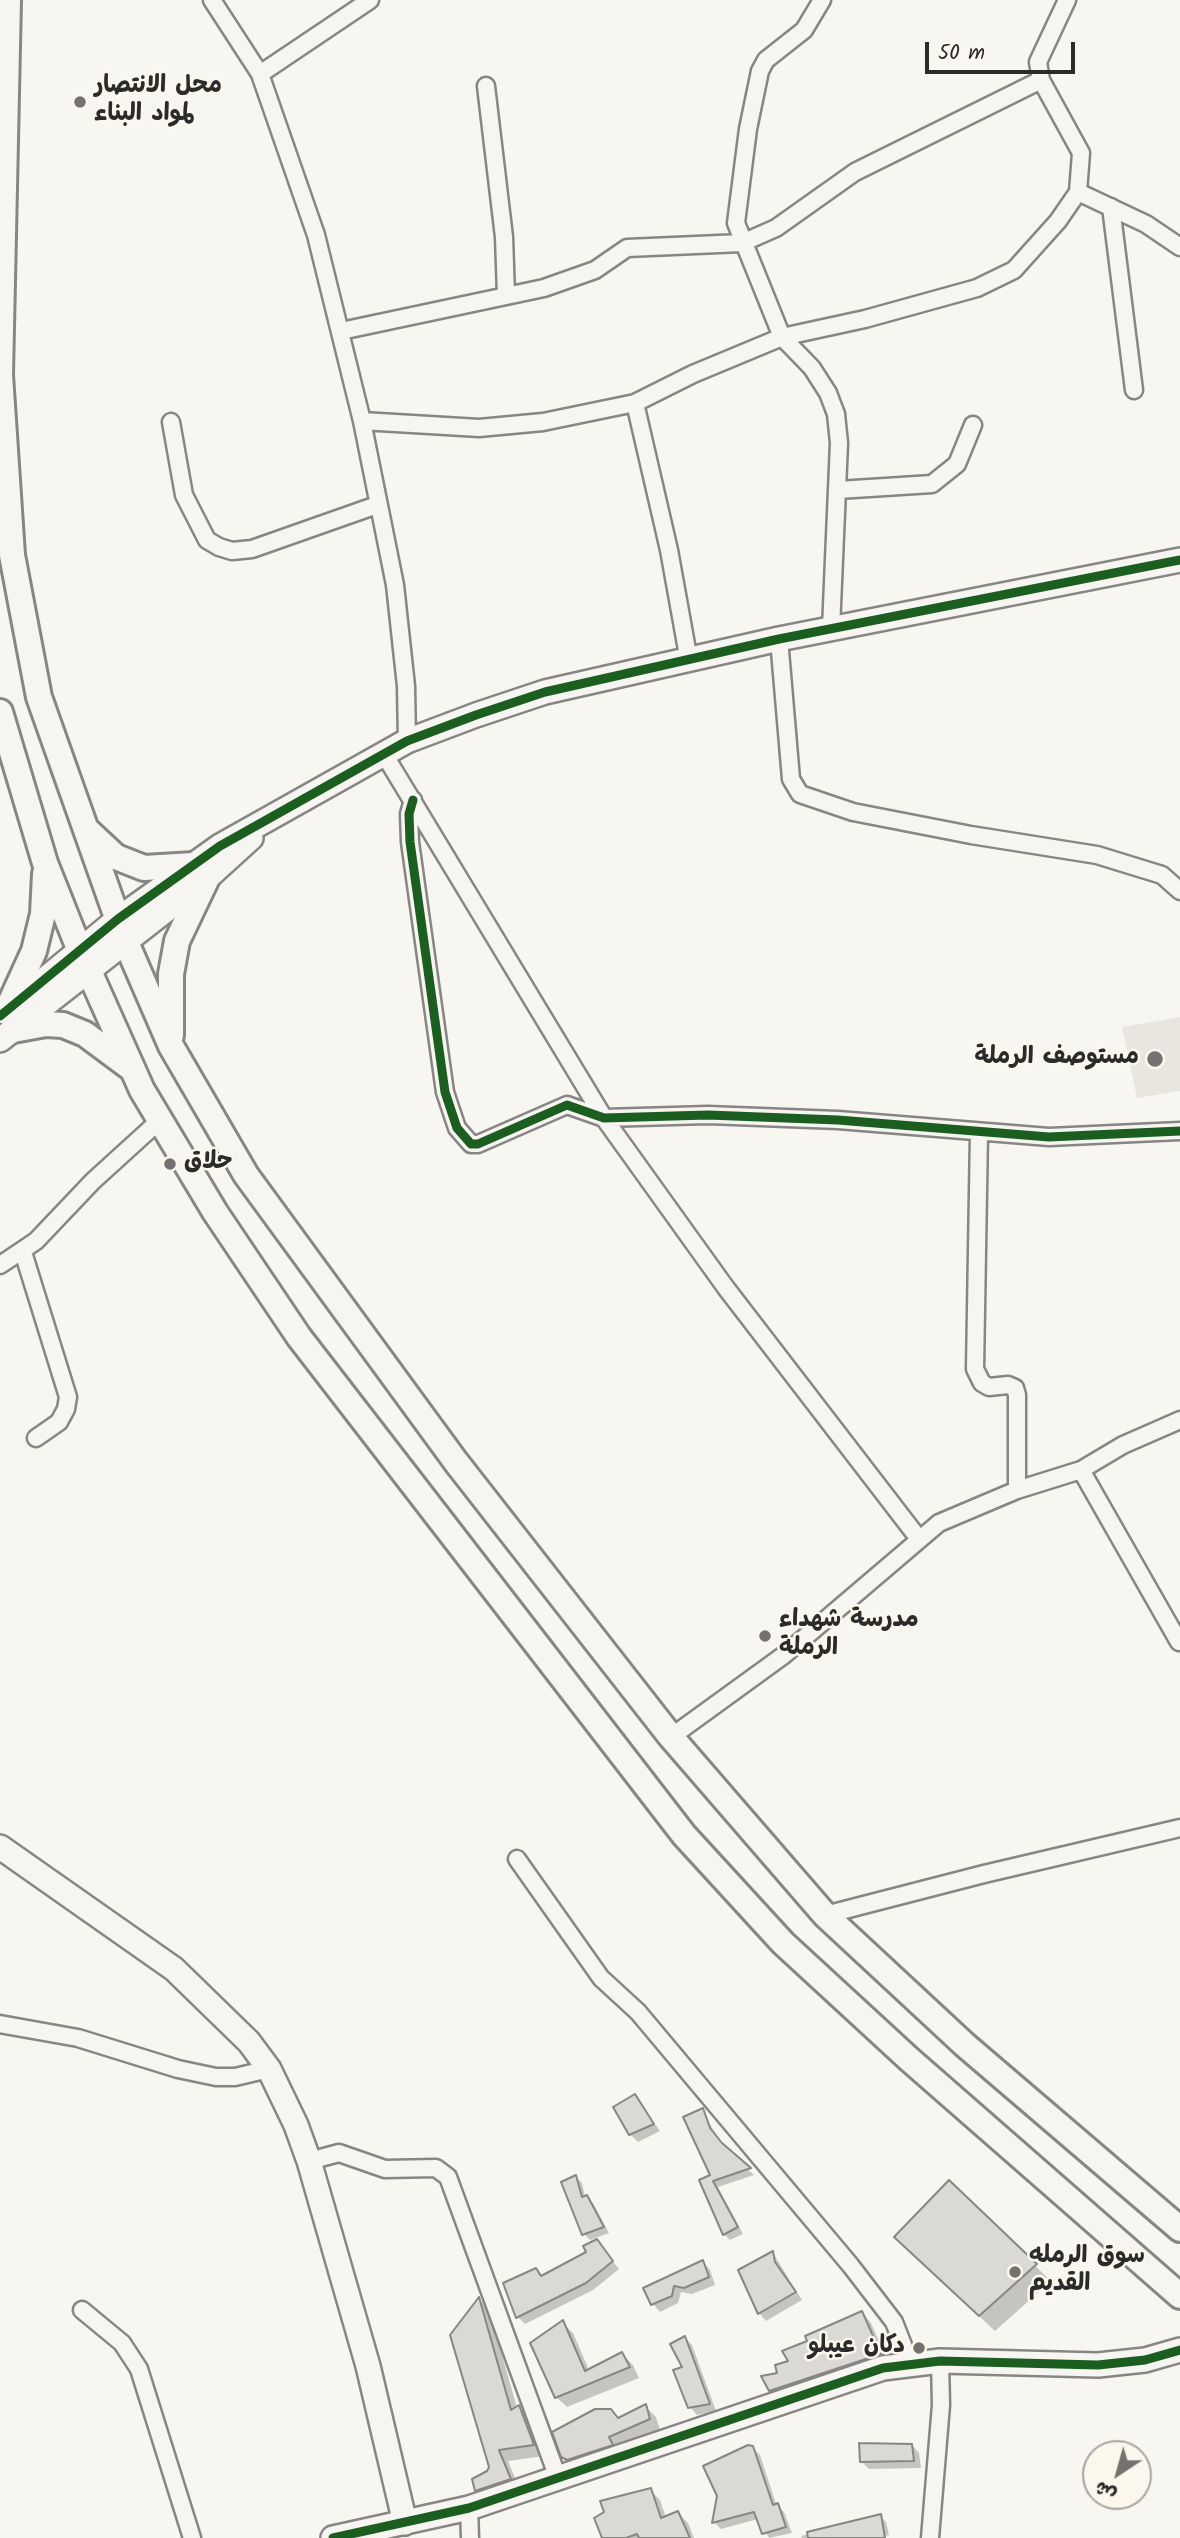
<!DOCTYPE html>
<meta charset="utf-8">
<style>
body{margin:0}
#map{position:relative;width:1180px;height:2538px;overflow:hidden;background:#f8f6f0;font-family:Kalam,"Playpen Sans Arabic",sans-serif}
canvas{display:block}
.north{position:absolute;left:1082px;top:2440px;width:70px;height:70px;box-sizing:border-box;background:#fbf7ec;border:2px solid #a8a59f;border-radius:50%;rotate:216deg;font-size:19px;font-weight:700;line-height:28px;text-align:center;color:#2b2b2b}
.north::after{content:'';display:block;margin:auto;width:24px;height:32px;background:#737270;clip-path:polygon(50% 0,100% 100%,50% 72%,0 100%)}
.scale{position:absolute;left:925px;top:42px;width:150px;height:32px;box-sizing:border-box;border:4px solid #2b2b2b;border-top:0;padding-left:9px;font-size:21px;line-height:24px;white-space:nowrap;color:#2b2b2b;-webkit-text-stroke:5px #fbf7ec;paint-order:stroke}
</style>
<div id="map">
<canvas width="1180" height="2538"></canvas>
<div class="north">ش</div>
<div class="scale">50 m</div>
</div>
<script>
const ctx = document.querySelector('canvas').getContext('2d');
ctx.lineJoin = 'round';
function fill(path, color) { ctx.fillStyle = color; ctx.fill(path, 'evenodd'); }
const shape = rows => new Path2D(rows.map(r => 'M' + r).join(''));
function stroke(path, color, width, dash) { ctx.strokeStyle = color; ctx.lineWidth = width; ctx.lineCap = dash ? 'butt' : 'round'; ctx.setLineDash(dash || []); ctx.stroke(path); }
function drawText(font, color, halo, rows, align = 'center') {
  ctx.font = font + ' Kalam,"Playpen Sans Arabic",sans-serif'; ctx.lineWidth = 5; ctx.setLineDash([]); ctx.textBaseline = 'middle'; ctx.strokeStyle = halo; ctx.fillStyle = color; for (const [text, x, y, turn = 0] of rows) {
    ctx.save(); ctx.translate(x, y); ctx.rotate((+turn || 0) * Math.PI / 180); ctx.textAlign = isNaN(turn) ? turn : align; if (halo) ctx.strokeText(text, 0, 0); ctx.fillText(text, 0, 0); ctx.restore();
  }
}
const built = shape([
 [1180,1017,1180,1091,1137,1098,1122,1027]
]);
const shadow = shape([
 [635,2096,660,2131,638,2142,630,2134],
 [702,2111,725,2149,754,2175,718,2187,743,2234,730,2240,724,2234,701,2180,712,2176],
 [576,2177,582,2183,585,2197,593,2203,609,2233,590,2240,584,2234],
 [949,2183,1051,2281,995,2331,911,2252],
 [597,2241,619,2269,593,2290,525,2324,518,2317,535,2270,542,2277,589,2253],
 [773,2253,802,2300,766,2321,759,2313,741,2271],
 [703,2262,710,2270,715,2285,692,2294,681,2292,678,2303,660,2312,653,2304,645,2289],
 [479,2299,489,2309,517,2408,529,2418,544,2456,508,2461,520,2490,487,2501,476,2490,490,2467],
 [862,2313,871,2323,889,2364,780,2400,771,2390,779,2375,809,2342],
 [562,2323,573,2333,589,2370,622,2354,633,2365,639,2378,567,2407,556,2397],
 [685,2338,692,2345,716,2411,697,2415,690,2407,684,2369],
 [645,2406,656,2417,660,2430,574,2467,563,2456,619,2419],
 [912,2445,919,2453,921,2468,869,2469,862,2462],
 [753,2448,760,2455,776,2504,784,2512,792,2533,769,2538,758,2519,721,2529,714,2522,719,2496],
 [650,2490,660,2500,666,2518,678,2513,688,2523,694,2538,604,2538],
 [880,2516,886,2522,889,2535,876,2538,802,2538,801,2536]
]);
const building = shape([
 [635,2094,654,2124,629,2135,613,2107,635,2094],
 [703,2108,710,2128,722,2143,751,2168,713,2181,738,2227,723,2235,699,2180,710,2175,683,2117,703,2108],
 [576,2175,582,2197,587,2195,604,2227,582,2235,561,2182,576,2175],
 [949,2180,1037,2264,979,2316,894,2237,949,2180],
 [597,2239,613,2261,586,2283,516,2318,503,2283,536,2268,541,2276,586,2252,583,2246,597,2239],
 [773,2251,775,2262,796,2292,758,2314,738,2270,773,2251],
 [703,2260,709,2277,684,2288,674,2286,672,2296,651,2305,643,2288,703,2260],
 [479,2297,511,2410,519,2405,534,2445,499,2450,511,2479,475,2491,472,2479,487,2471,489,2467,450,2335,479,2297],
 [862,2311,881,2354,769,2391,761,2376,777,2373,775,2365,788,2361,782,2351,807,2341,805,2336,862,2311],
 [563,2320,585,2371,622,2352,630,2367,555,2398,530,2343,563,2320],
 [685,2336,695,2363,710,2404,688,2408,673,2370,682,2367,670,2344,685,2336],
 [646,2404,650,2419,609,2437,613,2445,567,2460,561,2457,552,2432,595,2409,611,2409,618,2418,646,2404],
 [859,2443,912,2444,914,2461,860,2462,859,2443],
 [748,2445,753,2446,773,2505,778,2503,786,2527,762,2534,754,2512,712,2523,717,2496,703,2466,748,2445],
 [651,2488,661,2518,678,2511,690,2538,639,2538,637,2534,626,2538,602,2538,594,2518,604,2512,600,2501,651,2488],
 [881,2514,885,2538,808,2538,807,2532,881,2514]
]);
const street = shape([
 [212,0,260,74,316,235,362,421,395,585,406,686,407,741],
 [822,0,804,30,766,60,760,71,748,129,736,223,782,337,812,368,828,393,836,414,839,443,831,629],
 [260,74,370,0],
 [486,86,504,237,506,295],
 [1078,192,1146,224,1180,247],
 [1111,207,1134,390],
 [341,331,544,288,595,270,627,248,742,243,776,228,855,172,1041,80],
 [635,403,693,374,782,337,865,319,977,288,1014,270,1058,221,1078,192,1081,153,1041,80,1038,62,1067,0],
 [362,421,479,428,543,422,635,403,669,550,689,661],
 [171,422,184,495,207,540,219,547,232,551,252,549,377,505],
 [838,490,932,484,957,464,973,425],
 [779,639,791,779,800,794,853,812,971,835,1097,855,1162,875,1180,891],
 [384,754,604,1118,726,1288,919,1539],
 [413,800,409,814,410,842,445,1092,457,1128,471,1144,478,1144,567,1105,604,1118,708,1115,838,1120,1049,1137,1180,1131],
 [979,1133,975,1369,982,1383,989,1387,1008,1385,1015,1388,1017,1395,1017,1490],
 [23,1252,68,1397,66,1409,59,1422,36,1438],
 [0,1265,36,1241,93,1181,159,1121],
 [1081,1470,1179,1642],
 [671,1737,784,1655,939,1523,1017,1490,1081,1470,1123,1445,1180,1420],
 [517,1859,601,1978,638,2012,851,2266,894,2322,910,2363],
 [825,1915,984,1874,1180,1828],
 [0,2024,78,2038,178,2069,216,2077,235,2077,269,2069],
 [309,2161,339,2153,385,2169,436,2168,448,2177,558,2478],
 [82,2310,122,2343,139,2369,192,2538],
 [469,2508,470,2538],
 [930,2538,941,2405,940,2361]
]);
const secondary = shape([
 [5,1012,118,919,220,846,407,741,476,715,545,692,779,639,1180,560],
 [0,1040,207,878,251,838],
 [0,1847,174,1969,249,2042,269,2069,296,2125,309,2161,368,2366,405,2523],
 [333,2538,469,2508,883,2368,940,2361,1098,2365,1145,2360,1180,2350]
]);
const primary = shape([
 [8,0,0,375,12,555,39,697,125,940,171,1046,246,1175,456,1462,671,1737,825,1915,965,2045,1180,2229],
 [0,712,45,863,80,951,142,1090,215,1212,299,1337,684,1835,783,1943,909,2059,1180,2296],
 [88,831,116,857,144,868,194,865],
 [7,1010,34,951,43,914,45,874],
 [13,1030,46,1024,63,1025,85,1034,132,1069],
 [171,1035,171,974,177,941,207,878]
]);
const cycleway = shape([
 [413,800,409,814,410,842,445,1092,457,1128,471,1144,478,1144,567,1105,604,1118,708,1115,838,1120,1049,1137,1180,1131],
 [0,1016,118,919,220,846,407,741,476,715,545,692,779,639,1180,560],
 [333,2538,469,2508,883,2368,940,2361,1098,2365,1145,2360,1180,2350]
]);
const markers = [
 [80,102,7,"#737270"],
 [1155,1059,9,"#737270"],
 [170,1164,7,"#737270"],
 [765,1636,7,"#737270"],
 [1015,2272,7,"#737270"],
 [919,2348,7,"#737270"]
];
const poiNames = [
 ["محل الانتصار",94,88],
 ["لمواد البناء",94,116],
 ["مستوصف الرملة",1139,1059,"right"],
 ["حلاق",184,1164],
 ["مدرسة شهداء",779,1622],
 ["الرملة",779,1650],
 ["سوق الرمله",1029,2258],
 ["القديم",1029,2286],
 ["دكان عيبلو",905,2348,"right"]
];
fill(built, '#e9e6df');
fill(shadow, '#0003');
fill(building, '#dbd9d6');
stroke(building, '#878684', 2);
stroke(street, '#878684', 21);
stroke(secondary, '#878684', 28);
stroke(primary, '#878684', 30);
stroke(street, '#f6f5f1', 16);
stroke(secondary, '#f6f5f1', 23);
stroke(primary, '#f6f5f1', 24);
stroke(cycleway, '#1b5e20', 9);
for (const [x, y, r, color] of markers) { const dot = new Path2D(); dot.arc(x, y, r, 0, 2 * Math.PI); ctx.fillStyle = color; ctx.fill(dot); stroke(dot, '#fbf7ec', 2.5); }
drawText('bold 24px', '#2b2b2b', '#fbf7ec', poiNames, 'left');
</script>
